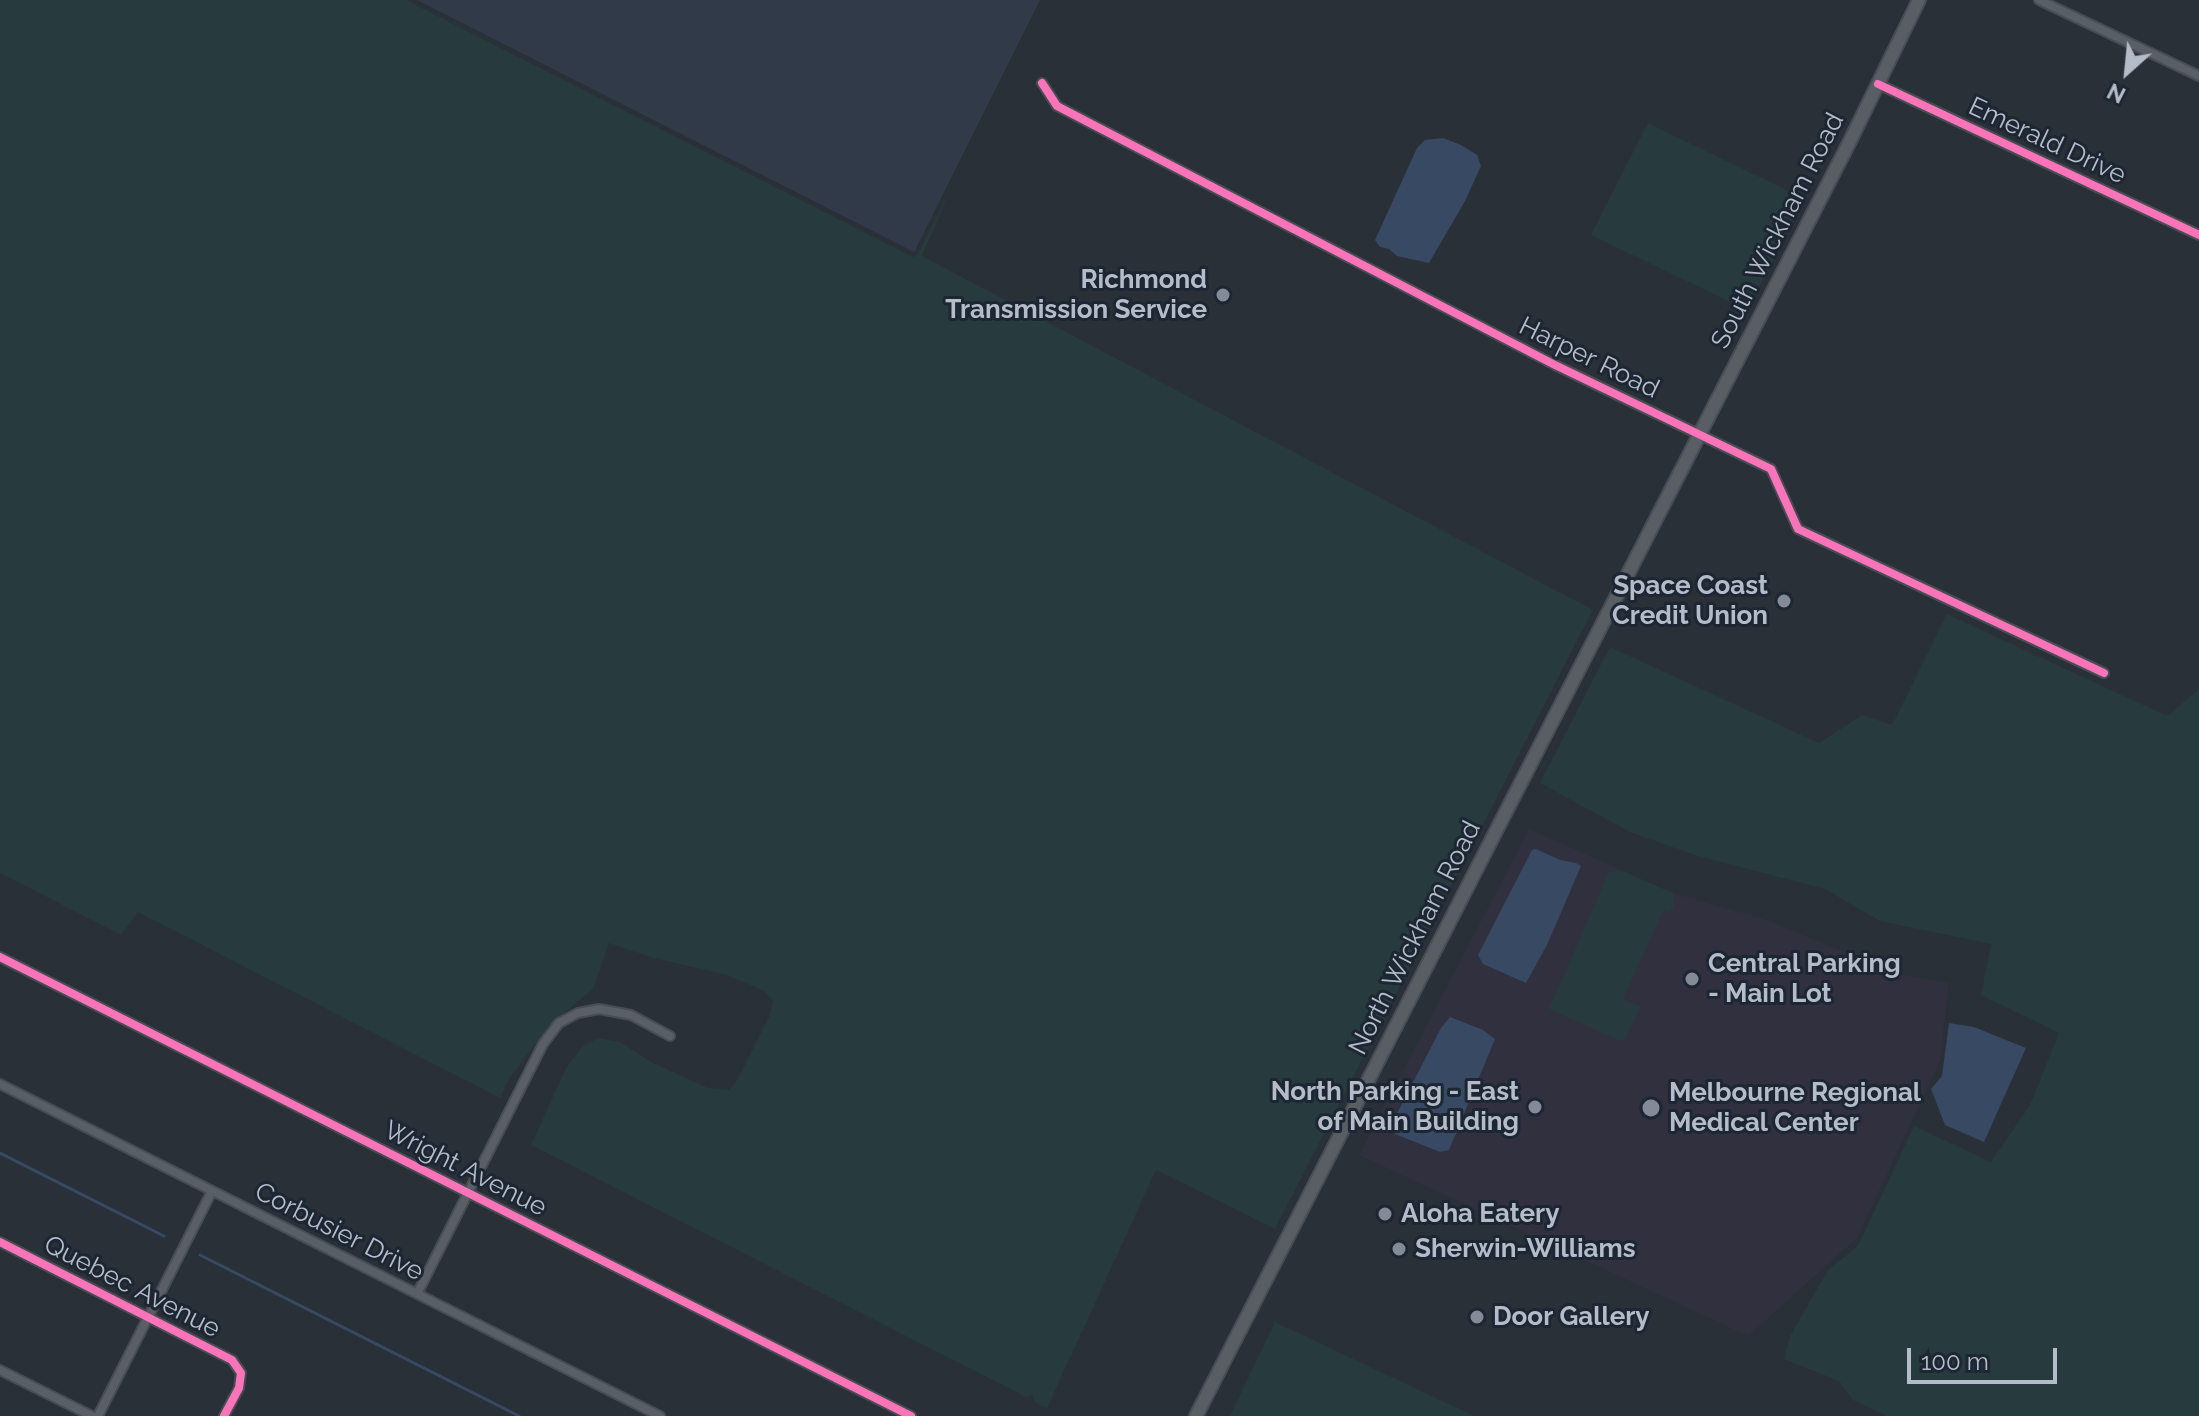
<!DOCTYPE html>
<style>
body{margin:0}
#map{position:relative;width:2199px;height:1416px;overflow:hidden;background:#2a3038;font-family:Raleway,sans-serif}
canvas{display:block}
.north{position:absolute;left:2087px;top:32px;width:80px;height:80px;-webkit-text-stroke:6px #1d2633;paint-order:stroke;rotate:207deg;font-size:22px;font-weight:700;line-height:32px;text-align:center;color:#b4bcc9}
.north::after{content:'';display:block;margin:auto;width:28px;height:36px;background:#b4bcc9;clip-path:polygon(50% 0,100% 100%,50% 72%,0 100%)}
.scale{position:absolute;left:1907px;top:1348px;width:150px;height:36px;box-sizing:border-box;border:4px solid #b4bcc9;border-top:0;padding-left:10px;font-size:24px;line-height:28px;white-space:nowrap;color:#b4bcc9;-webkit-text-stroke:6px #1d2633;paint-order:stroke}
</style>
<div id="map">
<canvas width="2199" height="1416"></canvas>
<div class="north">N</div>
<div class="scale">100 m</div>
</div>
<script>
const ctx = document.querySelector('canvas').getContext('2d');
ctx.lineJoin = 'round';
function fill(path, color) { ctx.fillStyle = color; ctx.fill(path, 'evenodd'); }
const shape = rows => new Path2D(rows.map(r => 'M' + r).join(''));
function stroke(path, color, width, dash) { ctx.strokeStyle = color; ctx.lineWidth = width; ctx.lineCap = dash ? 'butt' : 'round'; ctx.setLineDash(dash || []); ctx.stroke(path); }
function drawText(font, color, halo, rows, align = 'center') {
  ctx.font = font + ' Raleway,sans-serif'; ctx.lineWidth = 6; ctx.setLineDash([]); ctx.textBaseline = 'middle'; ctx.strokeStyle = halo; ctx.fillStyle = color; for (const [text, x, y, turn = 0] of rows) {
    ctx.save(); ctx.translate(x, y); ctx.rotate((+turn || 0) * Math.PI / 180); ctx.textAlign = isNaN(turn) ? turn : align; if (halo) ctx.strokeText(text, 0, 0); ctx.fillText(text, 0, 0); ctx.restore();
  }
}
const medical = shape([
 [1529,829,1673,893,1764,919,1898,974,1949,983,1940,1061,1857,1238,1748,1336,1359,1155]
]);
const airport = shape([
 [417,0,1040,0,914,252]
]);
const green = shape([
 [0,0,406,0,913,257,918,254,951,188,922,256,1593,610,1275,1229,1156,1170,1047,1408,1035,1402,1032,1395,1026,1397,531,1145,566,1068,583,1046,599,1038,620,1042,651,1062,708,1088,729,1090,738,1079,770,1015,773,1001,764,991,727,975,654,958,609,943,593,989,548,1027,508,1080,500,1098,138,912,121,935,0,873],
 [1648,123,1805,199,1747,310,1591,235],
 [1947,614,2165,715,2170,714,2199,689,2199,1416,1887,1416,1853,1400,1839,1381,1784,1359,1790,1336,1828,1270,1858,1246,1914,1126,1991,1162,2030,1105,2059,1033,1981,995,1991,944,1880,921,1825,889,1698,856,1630,832,1540,783,1610,647,1819,743,1862,715,1892,725],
 [1620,870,1673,893,1674,905,1670,912,1663,911,1623,999,1641,1007,1623,1042,1549,1009,1609,872],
 [1275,1322,1474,1416,1230,1416]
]);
const water = shape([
 [1443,138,1461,145,1477,155,1481,166,1465,201,1429,263,1397,256,1389,249,1380,247,1375,240,1417,148,1425,140],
 [1536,849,1560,860,1576,863,1581,866,1547,945,1526,983,1483,964,1478,955,1532,850],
 [1450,1017,1483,1030,1495,1039,1449,1150,1440,1152,1395,1134,1391,1130,1391,1125,1441,1028],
 [1949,1023,1974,1027,2026,1048,1984,1142,1945,1125,1931,1089,1942,1076]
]);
const stream = shape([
 [0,1153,164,1236],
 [200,1255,519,1416]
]);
const street = shape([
 [2039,0,2199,76],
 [1042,83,1057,106,1555,365,1771,469,1798,529,2104,673],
 [1878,84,2199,235],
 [0,957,911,1416],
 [0,1084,660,1416],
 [0,1242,232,1360,241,1373,239,1388,224,1416],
 [417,1294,543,1044,559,1023,578,1013,599,1009,631,1015,670,1036],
 [0,1370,92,1416],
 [98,1416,212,1191]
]);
const secondary = shape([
 [1196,1416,1849,143,1919,0]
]);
const cycleway = shape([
 [1042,83,1057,106,1555,365,1771,469,1798,529,2104,673],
 [1878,84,2199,235],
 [0,957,911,1416],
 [0,1242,232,1360,241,1373,239,1388,224,1416]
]);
const markers = [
 [1223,295,8,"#848b96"],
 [1784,601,8,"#848b96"],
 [1692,979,8,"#848b96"],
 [1535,1107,8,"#848b96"],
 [1651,1108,10,"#848b96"],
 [1385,1214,8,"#848b96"],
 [1399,1249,8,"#848b96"],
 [1477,1317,8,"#848b96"]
];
const streetNames = [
 ["Emerald Drive",2047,141,25],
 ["South Wickham Road",1778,231,-63],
 ["Harper Road",1589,358,26],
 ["North Wickham Road",1415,938,-63],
 ["Wright Avenue",465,1169,27],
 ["Corbusier Drive",339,1232,27],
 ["Quebec Avenue",132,1287,27]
];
const poiNames = [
 ["Richmond",1207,280,"right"],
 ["Transmission Service",1207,310,"right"],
 ["Space Coast",1768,586,"right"],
 ["Credit Union",1768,616,"right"],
 ["Central Parking",1708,964],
 ["- Main Lot",1708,994],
 ["North Parking - East",1519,1092,"right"],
 ["of Main Building",1519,1122,"right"],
 ["Melbourne Regional",1669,1093],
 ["Medical Center",1669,1123],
 ["Aloha Eatery",1401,1214],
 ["Sherwin-Williams",1415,1249],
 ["Door Gallery",1493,1317]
];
fill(medical, '#31303e');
fill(airport, '#313a48');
fill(green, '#273a3e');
fill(water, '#384963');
stroke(stream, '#384963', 3);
stroke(street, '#484c53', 12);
stroke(secondary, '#484c53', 16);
stroke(street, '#5a5e66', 8);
stroke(secondary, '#595d64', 12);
stroke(cycleway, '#fb73b8', 8);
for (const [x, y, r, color] of markers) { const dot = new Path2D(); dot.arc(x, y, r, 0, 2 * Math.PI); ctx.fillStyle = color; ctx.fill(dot); stroke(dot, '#1d2633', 3); }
drawText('26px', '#b4bcc9', '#1d2633', streetNames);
drawText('bold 26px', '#b4bcc9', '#1d2633', poiNames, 'left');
</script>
